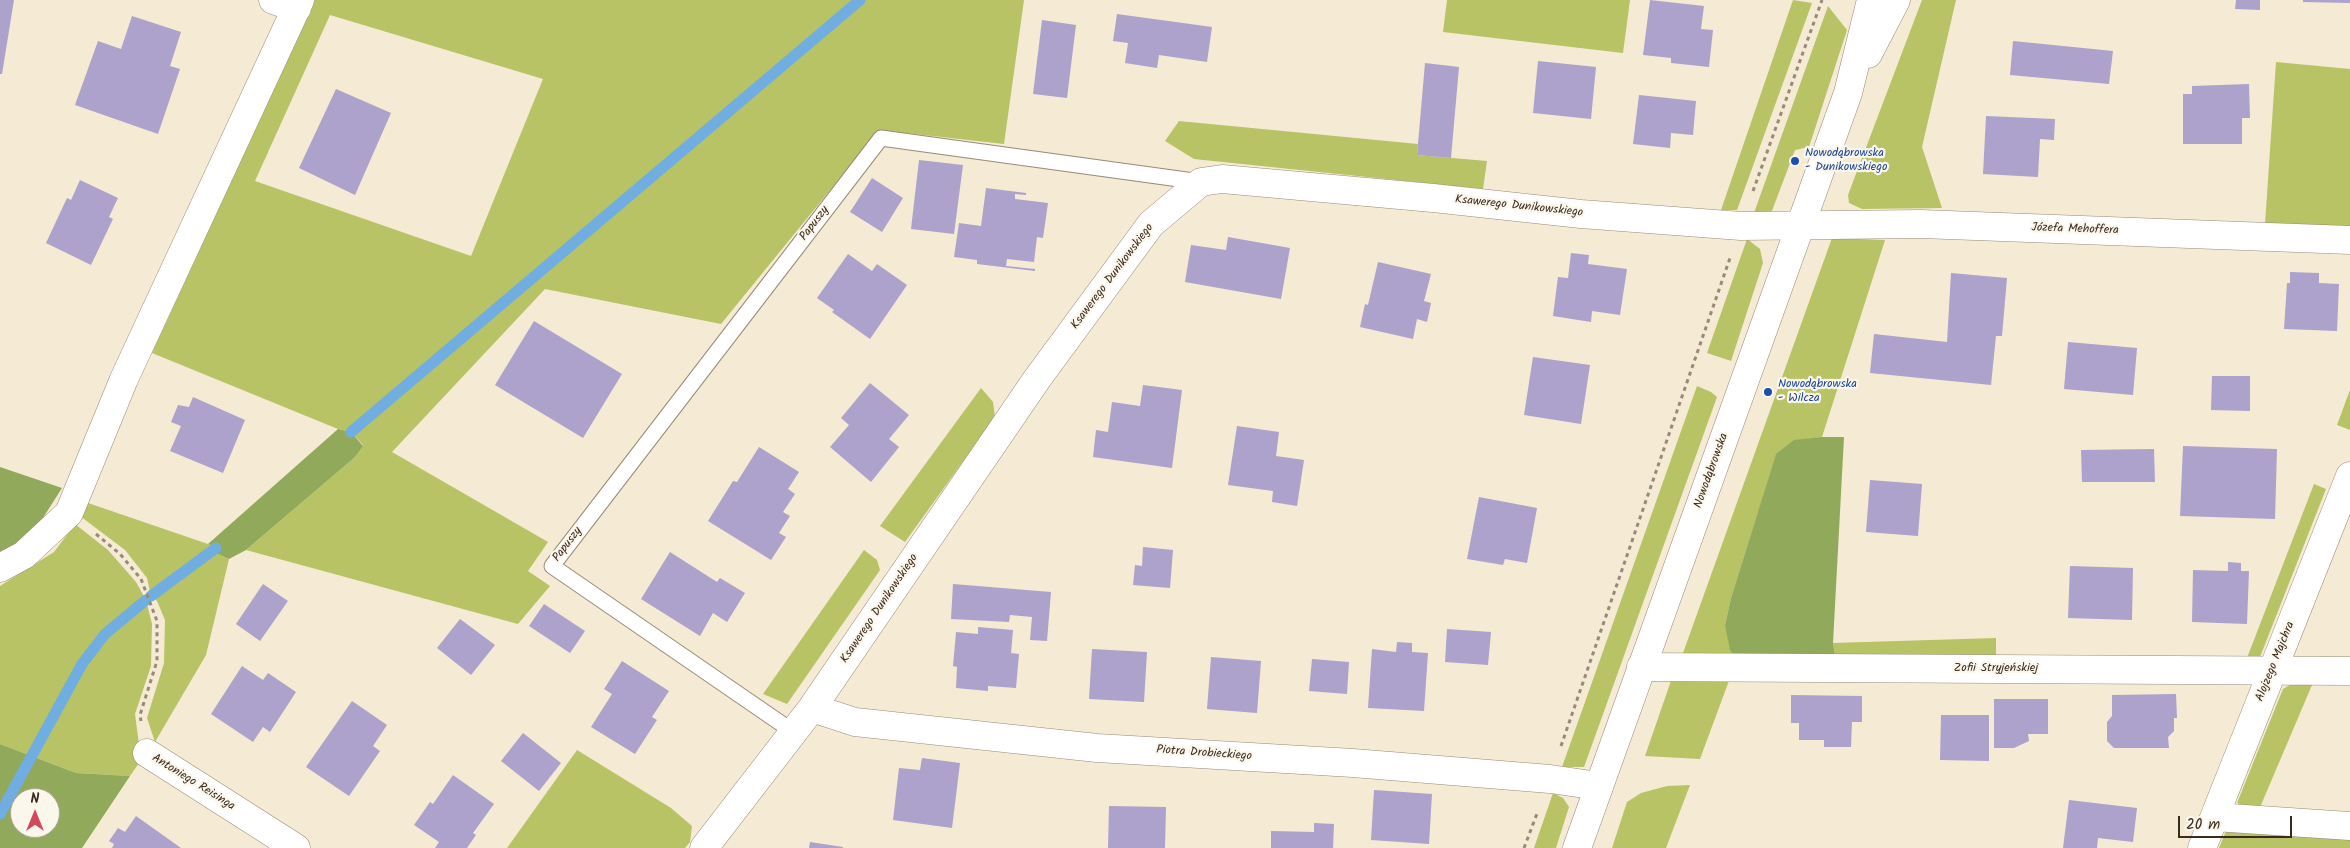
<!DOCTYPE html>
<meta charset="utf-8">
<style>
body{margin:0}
#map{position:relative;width:2350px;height:848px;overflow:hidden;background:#f5ead3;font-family:Kalam,sans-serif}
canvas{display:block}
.north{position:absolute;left:10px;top:788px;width:50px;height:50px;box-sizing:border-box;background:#fbf7ec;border:1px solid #aea59a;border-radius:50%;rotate:0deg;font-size:14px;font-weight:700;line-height:20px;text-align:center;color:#3b2a1e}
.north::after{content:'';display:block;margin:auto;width:18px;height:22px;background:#d1495b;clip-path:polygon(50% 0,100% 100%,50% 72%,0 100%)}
.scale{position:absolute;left:2178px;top:816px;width:114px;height:22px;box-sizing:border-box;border:2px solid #3b2a1e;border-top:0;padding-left:6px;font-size:15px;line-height:18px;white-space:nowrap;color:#3b2a1e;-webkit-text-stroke:4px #fbf7ec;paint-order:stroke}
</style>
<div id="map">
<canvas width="2350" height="848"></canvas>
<div class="north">N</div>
<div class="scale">20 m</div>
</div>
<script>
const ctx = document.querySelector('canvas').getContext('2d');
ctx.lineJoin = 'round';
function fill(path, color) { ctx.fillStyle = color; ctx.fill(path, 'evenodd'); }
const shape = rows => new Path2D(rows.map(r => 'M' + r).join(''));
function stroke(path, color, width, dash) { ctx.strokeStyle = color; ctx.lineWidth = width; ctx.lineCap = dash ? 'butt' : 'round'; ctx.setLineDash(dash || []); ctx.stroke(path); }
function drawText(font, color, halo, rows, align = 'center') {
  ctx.font = font + ' Kalam,sans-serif'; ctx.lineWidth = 4.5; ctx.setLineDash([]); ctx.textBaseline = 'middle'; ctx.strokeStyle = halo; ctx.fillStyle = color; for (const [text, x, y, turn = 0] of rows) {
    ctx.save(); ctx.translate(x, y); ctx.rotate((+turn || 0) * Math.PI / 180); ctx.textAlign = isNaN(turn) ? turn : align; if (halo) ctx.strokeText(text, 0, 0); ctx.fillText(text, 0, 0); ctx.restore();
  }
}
const green = shape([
 [315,0,1024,0,1004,144,879,130,721,324,545,289,392,452,548,542,528,571,550,586,518,624,246,550,354,458,363,445,351,432,338,429,152,353],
 [330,15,543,79,471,256,255,181],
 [1447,0,1630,0,1623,53,1443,32],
 [1793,0,1812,3,1737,210,1721,210],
 [1922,0,1956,0,1922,147,1942,208,1862,209,1849,203,1848,195],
 [1828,6,1847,30,1809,147,1795,150,1770,216,1754,213],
 [2276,62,2350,69,2350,226,2265,224],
 [1179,121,1418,144,1417,155,1487,161,1483,189,1194,159,1165,141],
 [1832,238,1885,240,1822,437,1794,441,1776,455,1731,598,1725,625,1739,662,1703,662,1683,653],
 [1747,239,1760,249,1763,263,1731,361,1707,353],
 [1697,386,1711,392,1717,397,1584,767,1562,767],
 [981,388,993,402,995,417,905,542,880,526],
 [2350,390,2350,430,2337,425],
 [2314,484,2326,489,2260,657,2247,658],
 [88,503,208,544,216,548,218,554,229,559,206,655,155,742,147,718,164,663,165,620,157,601,151,596,147,578,125,550,80,516],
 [75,524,108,550,136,582,146,600,152,624,151,666,135,714,141,760,130,776,76,773,0,744,0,586,54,552],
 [864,550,877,560,880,570,787,704,763,694],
 [1996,638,1996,660,1836,660,1833,643],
 [1673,675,1730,678,1700,759,1645,756],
 [2315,678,2258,812,2237,803,2283,689,2295,682],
 [577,750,671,808,692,826,690,842,685,848,507,848],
 [1690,785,1666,848,1612,848,1627,802,1641,793,1667,786],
 [1553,793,1563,798,1569,807,1556,848,1534,848],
 [2226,831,2350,839,2350,848,2219,848]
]);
const forest = shape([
 [338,429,351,432,363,446,354,458,246,550,229,559,218,554,216,548,208,544],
 [1822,437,1844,437,1833,643,1836,660,1739,662,1730,650,1725,625,1731,598,1776,454,1794,440],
 [0,467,62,488,41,521,16,546,0,553],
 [0,744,76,773,130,776,82,848,0,848],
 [20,798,50,798,50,828,20,828]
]);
const stream = shape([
 [351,432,860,0],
 [151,596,216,548],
 [0,814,82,664,105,634,146,600]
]);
const building = shape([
 [0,0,14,0,2,74,0,74],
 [1650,0,1704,6,1701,29,1713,30,1709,67,1671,63,1671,58,1643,55],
 [2236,0,2260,0,2260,10,2235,9],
 [2303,0,2350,0,2350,3,2303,2],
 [1117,14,1212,27,1207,62,1159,55,1157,68,1125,63,1128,43,1113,41],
 [132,16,181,32,170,66,180,69,158,134,75,105,98,41,121,49],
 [1042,20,1076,25,1067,98,1033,94],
 [2013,41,2113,51,2109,84,2010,75],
 [1538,61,1596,67,1591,119,1533,113],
 [1425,63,1459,67,1451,158,1417,155],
 [2249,84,2250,118,2242,118,2242,144,2183,144,2183,94,2192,94,2192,86],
 [336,89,391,113,355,195,299,168],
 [1639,95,1696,101,1693,135,1671,133,1670,148,1633,144],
 [1986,116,2055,119,2054,140,2040,139,2038,177,1983,174],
 [919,160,963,165,954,234,911,229],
 [872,178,903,198,882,232,850,212],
 [80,180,118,198,109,217,113,219,91,265,46,243,67,198,71,200],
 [986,188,1026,193,1026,195,1015,194,1015,199,1048,203,1043,238,1037,237,1034,262,1007,259,1006,266,1035,269,1035,271,977,264,977,260,954,257,959,223,981,226],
 [1228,237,1290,248,1281,299,1185,282,1191,245,1226,250],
 [1571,253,1589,255,1588,264,1627,269,1620,315,1592,311,1591,322,1553,316,1558,277,1568,278],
 [848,254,872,271,877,264,907,285,870,339,832,312,834,310,817,298],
 [1378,262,1431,274,1424,301,1431,303,1427,322,1417,319,1413,339,1360,327,1365,304,1368,305],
 [2290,272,2319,273,2319,283,2339,284,2337,331,2284,329,2287,283,2290,283],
 [1951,273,2007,278,2002,336,1996,336,1991,385,1870,373,1874,334,1947,342],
 [534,321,622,374,583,438,495,385],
 [2068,342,2137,348,2133,395,2064,389],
 [1533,357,1590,365,1581,424,1524,415],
 [2212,376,2250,376,2250,411,2211,410],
 [870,383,909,415,889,439,899,447,871,482,830,447,849,425,841,418],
 [1143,385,1182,390,1172,468,1093,457,1096,430,1108,432,1112,402,1140,406],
 [193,397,245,420,223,473,170,451,181,426,171,422,178,405,189,407],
 [1237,426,1279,432,1276,456,1304,460,1297,506,1272,502,1273,491,1228,485],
 [2183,446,2277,449,2275,519,2180,516],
 [759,447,799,472,788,489,795,494,783,512,790,516,779,533,786,537,771,560,708,521,733,481,737,482],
 [2154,449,2155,482,2082,482,2081,450],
 [1870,480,1922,484,1918,536,1866,532],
 [1479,497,1537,508,1527,563,1505,559,1503,565,1467,559],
 [1143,547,1173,550,1170,588,1133,585,1135,565,1142,566],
 [670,552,717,582,720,578,745,593,727,622,713,613,700,636,641,599],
 [2228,562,2241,563,2241,571,2249,571,2247,624,2192,622,2193,570,2228,571],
 [2070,566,2133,568,2132,620,2068,618],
 [263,584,288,601,260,641,236,624],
 [953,584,1051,592,1047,641,1030,640,1032,617,1010,615,1009,622,951,619],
 [544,604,585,631,570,653,529,626],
 [460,619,495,645,471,675,437,648],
 [978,627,1013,630,1011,653,1019,654,1016,688,988,686,988,691,956,688,957,667,953,666,956,632,978,634],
 [1447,629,1491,632,1488,665,1445,662],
 [1397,642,1412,643,1412,652,1428,653,1424,711,1368,708,1372,649,1396,652],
 [1092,649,1147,652,1144,702,1089,699],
 [1211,657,1261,661,1257,713,1207,709],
 [1312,659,1349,662,1347,694,1309,691],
 [622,661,669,691,652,717,657,720,635,754,591,727,612,694,604,689],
 [242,666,263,680,268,673,296,692,270,732,263,727,253,742,211,714],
 [2176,694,2177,718,2174,718,2174,731,2168,737,2169,748,2114,748,2107,741,2107,722,2112,716,2112,695],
 [1791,695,1862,696,1862,722,1852,722,1851,747,1824,747,1824,740,1799,740,1799,723,1791,723],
 [1994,699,2048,699,2048,734,2028,734,2029,741,2014,748,1994,748],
 [352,701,387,725,373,746,380,751,349,796,306,767],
 [1941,715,1989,715,1989,761,1940,760],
 [523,733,561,763,539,791,501,761],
 [922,758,960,763,952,828,893,820,899,768,920,770],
 [453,775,494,804,473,833,476,835,467,848,435,848,439,842,414,825,430,802,433,804],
 [1374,790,1432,794,1429,844,1371,840],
 [2069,800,2137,808,2133,842,2098,838,2097,848,2063,848],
 [1109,806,1166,807,1165,848,1108,848],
 [136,816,174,843,181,848,112,848,114,844,109,841,118,828,125,832],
 [1314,823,1334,824,1333,848,1271,848,1271,831,1314,832],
 [810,842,843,847,843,848,809,848]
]);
const path = shape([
 [1753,191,1822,0],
 [96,534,120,554,141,579,157,621,157,661,140,715,141,721],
 [1561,746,1730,258],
 [1524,848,1538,811]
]);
const service = shape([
 [792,731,552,566,881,138,1201,182]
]);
const minor = shape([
 [273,0,297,8],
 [0,568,24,555,69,513,124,379,300,0],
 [1641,667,2350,671],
 [812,708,855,722,1097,748,1353,763,1550,779,1599,786],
 [147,753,296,848],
 [2215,817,2350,826],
 [704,848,812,708,1037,379,1151,224,1201,182,1222,179,1433,198,1581,214,1741,226,1921,224,2350,240],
 [2202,848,2350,476]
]);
const tertiary = shape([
 [1868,54,1896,0],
 [1577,848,1848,93,1871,0]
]);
const markers = [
 [1795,161,5,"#1a4fb4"],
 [1768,392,5,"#1a4fb4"]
];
const transitNames = [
 ["Nowodąbrowska",1805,154],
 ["- Dunikowskiego",1805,168],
 ["Nowodąbrowska",1778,385],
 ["- Wilcza",1778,399]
];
const streetNames = [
 ["Ksawerego Dunikowskiego",1519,207,6],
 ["Papuszy",815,224,-53],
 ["Józefa Mehoffera",2075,230,2],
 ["Ksawerego Dunikowskiego",1113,277,-53],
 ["Nowodąbrowska",1712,471,-70],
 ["Papuszy",568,545,-53],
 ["Ksawerego Dunikowskiego",880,609,-56],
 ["Alojzego Majchra",2276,662,-68],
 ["Zofii Stryjeńskiej",1996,669],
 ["Piotra Drobieckiego",1204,754,4],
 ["Antoniego Reisinga",193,783,32]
];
fill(green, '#b7c365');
fill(forest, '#91a95a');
stroke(stream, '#70aee2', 11);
fill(building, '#aca2cc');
stroke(service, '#988a78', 17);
stroke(minor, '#988a78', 29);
stroke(tertiary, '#988a78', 29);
stroke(path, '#988a78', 3, [4, 4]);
stroke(service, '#fff', 15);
stroke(minor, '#fff', 28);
stroke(tertiary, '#fff', 28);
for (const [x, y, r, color] of markers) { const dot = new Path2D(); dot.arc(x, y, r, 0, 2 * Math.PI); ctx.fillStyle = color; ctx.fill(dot); stroke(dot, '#fbf7ec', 2); }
drawText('12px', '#164399', '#fbf7ec', transitNames, 'left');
drawText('12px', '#3b2a1e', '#fbf7ec', streetNames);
</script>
